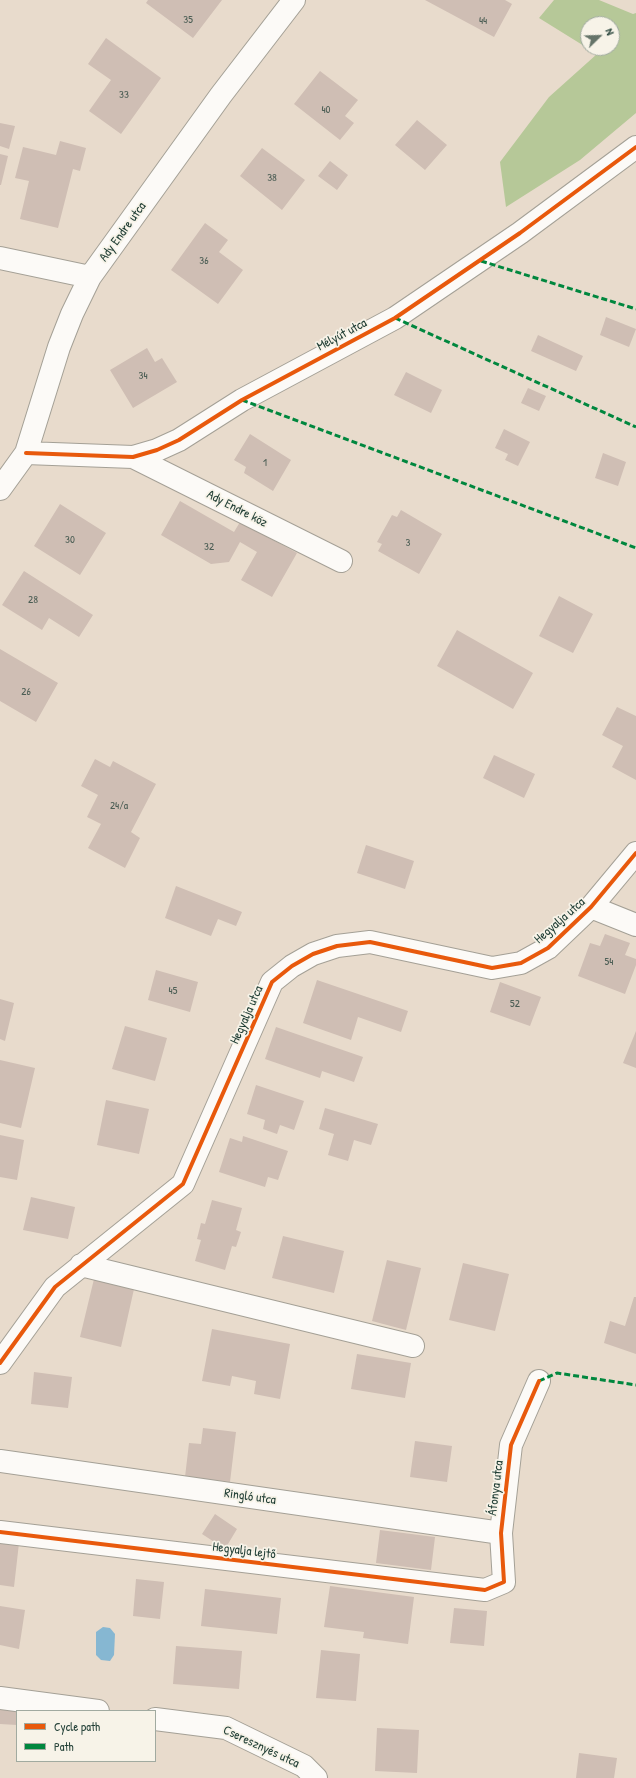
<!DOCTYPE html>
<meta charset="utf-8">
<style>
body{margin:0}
#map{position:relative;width:636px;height:1778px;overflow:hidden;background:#e8dbcc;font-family:"Patrick Hand",sans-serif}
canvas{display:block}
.legend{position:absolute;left:16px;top:1710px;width:140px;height:52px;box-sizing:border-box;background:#f7f3e8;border:1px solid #a1aaa0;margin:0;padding:5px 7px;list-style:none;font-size:12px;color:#1f3d34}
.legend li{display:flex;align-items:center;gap:8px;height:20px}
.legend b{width:20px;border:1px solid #a1aaa0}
.north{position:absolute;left:580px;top:16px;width:40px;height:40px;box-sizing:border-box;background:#f7f3e8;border:1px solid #a1aaa0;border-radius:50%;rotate:67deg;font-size:11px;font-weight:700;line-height:16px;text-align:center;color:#1f3d34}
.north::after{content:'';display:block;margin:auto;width:14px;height:18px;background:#657469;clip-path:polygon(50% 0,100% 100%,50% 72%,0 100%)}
</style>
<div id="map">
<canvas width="636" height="1778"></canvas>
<ul class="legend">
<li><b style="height:5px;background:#e8590c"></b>Cycle path</li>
<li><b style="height:5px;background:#00873e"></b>Path</li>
</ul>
<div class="north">N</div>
</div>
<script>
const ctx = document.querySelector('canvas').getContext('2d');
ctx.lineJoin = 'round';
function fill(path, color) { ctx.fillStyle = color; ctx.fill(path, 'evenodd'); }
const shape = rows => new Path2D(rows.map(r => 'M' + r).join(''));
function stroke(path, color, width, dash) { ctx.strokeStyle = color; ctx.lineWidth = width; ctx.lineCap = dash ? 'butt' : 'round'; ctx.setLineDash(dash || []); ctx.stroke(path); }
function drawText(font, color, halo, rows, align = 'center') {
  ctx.font = font + ' "Patrick Hand",sans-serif'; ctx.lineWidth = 3.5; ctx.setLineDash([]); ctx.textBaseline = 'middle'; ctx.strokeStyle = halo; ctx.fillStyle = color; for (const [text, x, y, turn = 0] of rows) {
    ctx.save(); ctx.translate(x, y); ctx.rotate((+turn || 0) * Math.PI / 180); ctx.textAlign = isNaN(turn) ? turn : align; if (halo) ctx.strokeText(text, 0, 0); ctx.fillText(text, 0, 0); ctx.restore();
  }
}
const forest = shape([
 [554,0,599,0,633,14,636,13,636,113,580,160,506,207,500,162,549,97,597,54,539,18],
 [588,24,612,24,612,48,588,48]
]);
const water = shape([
 [103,1627,110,1628,115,1634,114,1655,110,1661,101,1660,96,1655,96,1632]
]);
const building = shape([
 [148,0,222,0,193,38,146,3],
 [425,0,505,0,512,4,494,37],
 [106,38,161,78,121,134,89,111,111,80,88,64],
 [320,71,358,100,345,116,354,123,340,140,294,104],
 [417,120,447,145,425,170,395,145],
 [0,123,15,126,9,149,0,146],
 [60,141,86,148,80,171,73,169,58,228,20,219,29,181,15,178,23,147,56,155],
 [262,148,305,180,282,210,240,176],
 [0,154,8,156,1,185,0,185],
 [330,161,348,175,337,190,318,176],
 [205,223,228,240,219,252,243,270,218,304,171,270],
 [606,317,636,329,629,347,600,335],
 [538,335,583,356,576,371,531,351],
 [147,348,155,362,162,358,177,382,133,408,110,370],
 [406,372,442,390,431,413,394,395],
 [528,388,546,396,539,411,521,403],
 [504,429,530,442,518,466,505,460,508,454,495,448],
 [250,434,291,460,273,491,244,473,246,467,234,460],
 [603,453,626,462,618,486,595,478],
 [180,501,234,532,240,522,297,553,272,597,241,580,257,552,240,542,229,562,211,564,161,535],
 [60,504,106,533,80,575,34,546],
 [401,510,442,534,419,574,378,551,382,544,377,542,392,515,397,517],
 [24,571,93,615,79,637,49,618,42,630,2,605],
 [559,596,593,614,573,653,539,636],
 [457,630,533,673,513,709,437,666],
 [0,649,58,683,36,722,0,701],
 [617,707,636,716,636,780,612,767,623,746,602,735],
 [494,755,535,774,524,798,483,778],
 [95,759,110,767,113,761,156,784,131,832,140,838,125,868,88,848,101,824,87,817,98,795,81,786],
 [366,845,414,861,405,889,357,873],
 [176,886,242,912,236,926,218,919,211,936,165,918],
 [605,934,630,943,625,955,636,959,636,965,625,994,578,976,590,943,600,946],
 [156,970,198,982,190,1012,148,1000],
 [317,980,408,1011,401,1032,358,1017,351,1040,303,1023],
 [500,982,541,997,530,1026,490,1012],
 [0,999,14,1003,5,1041,0,1039],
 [125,1026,167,1038,155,1081,112,1069],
 [276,1027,363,1057,354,1082,322,1071,320,1078,265,1059],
 [636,1031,636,1068,623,1063],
 [0,1060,35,1068,21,1128,0,1123],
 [256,1085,304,1101,294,1130,280,1125,277,1134,263,1129,265,1120,247,1114],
 [106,1100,149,1109,139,1154,97,1145],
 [325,1108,378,1124,371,1145,354,1140,348,1161,328,1155,334,1134,319,1129],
 [0,1135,24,1140,17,1180,0,1177],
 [243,1136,288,1151,278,1180,268,1177,265,1187,219,1172,230,1138,242,1142],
 [31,1197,75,1207,68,1239,23,1230],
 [212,1200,242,1208,236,1230,241,1232,236,1247,232,1246,225,1270,195,1261,201,1240,197,1239,201,1223,205,1224],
 [283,1236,344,1251,334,1293,272,1278],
 [387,1260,421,1268,406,1330,372,1321],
 [463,1263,509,1274,495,1331,449,1320],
 [94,1279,134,1289,121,1347,80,1337],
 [634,1297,636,1297,636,1354,604,1343,610,1321,625,1326],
 [212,1329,290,1344,280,1399,254,1394,256,1381,232,1376,230,1386,202,1381],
 [357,1354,411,1363,405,1398,351,1389],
 [34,1372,72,1377,68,1408,31,1404],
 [203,1428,236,1432,230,1482,185,1477,189,1443,201,1444],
 [415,1441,452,1446,447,1482,410,1477],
 [215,1514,237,1529,225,1549,202,1534],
 [380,1530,435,1537,431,1570,376,1563],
 [0,1541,19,1543,14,1587,0,1585],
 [136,1579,164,1582,160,1619,133,1616],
 [330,1586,414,1597,408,1644,363,1638,364,1632,324,1627],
 [205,1589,281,1598,277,1634,201,1626],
 [0,1606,25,1610,19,1649,0,1645],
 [454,1608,487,1611,484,1646,450,1643],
 [176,1646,242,1651,239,1689,173,1684],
 [321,1650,360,1654,356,1701,316,1698],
 [0,1703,17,1711,17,1725,0,1724],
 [377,1728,419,1730,417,1773,375,1771],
 [579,1753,617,1758,614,1778,576,1778]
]);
const street = shape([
 [0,258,90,277],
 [26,453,133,457,157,450,179,440,242,400,395,318,520,233,636,147],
 [133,457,341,561],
 [0,489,26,453,59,347,72,314,90,277,221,95,294,0],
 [591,907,636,925],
 [81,1265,413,1346],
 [0,1363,55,1287,183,1184,272,982,292,966,313,954,337,946,370,942,492,968,521,963,548,948,591,907,636,853],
 [0,1461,501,1533],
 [0,1532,485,1590,504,1582,501,1533,511,1445,539,1381],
 [0,1698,98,1711],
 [155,1719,226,1728,304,1766,316,1778]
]);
const quiet = shape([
 [481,261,636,309],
 [395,318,636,427],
 [242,400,636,548],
 [539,1381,557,1373,636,1385]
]);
const cycleway = shape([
 [26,453,133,457,157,450,179,440,242,400,395,318,520,233,636,147],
 [0,1363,55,1287,183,1184,272,982,292,966,313,954,337,946,370,942,492,968,521,963,548,948,591,907,636,853],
 [0,1532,485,1590,504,1582,501,1533,511,1445,539,1381]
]);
const numberNames = [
 ["35",188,20],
 ["44",483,21],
 ["33",124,95],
 ["40",326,110],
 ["38",272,178],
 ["36",204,261],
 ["34",143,376],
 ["1",265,463],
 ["30",70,540],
 ["3",408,543],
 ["32",209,547],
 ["28",33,600],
 ["26",26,692],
 ["24/a",119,806],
 ["54",609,962],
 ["45",173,991],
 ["52",515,1004]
];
const streetNames = [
 ["Ady Endre utca",123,232,-54],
 ["Mélyút utca",342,335,-28],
 ["Ady Endre köz",237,509,27],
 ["Hegyalja utca",560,921,-41],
 ["Hegyalja utca",247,1015,-66],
 ["Áfonya utca",496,1488,-83],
 ["Ringló utca",250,1497,8],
 ["Hegyalja lejtő",244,1551,7],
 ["Cseresznyés utca",261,1747,25]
];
fill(forest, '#b6c898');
fill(water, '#86b7d2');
fill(building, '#cfbeb4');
stroke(street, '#a4a096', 24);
stroke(street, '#fcfaf7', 22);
stroke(quiet, '#00873e', 3, [6, 3]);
stroke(cycleway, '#e8590c', 4);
drawText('11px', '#4b5d54', null, numberNames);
drawText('13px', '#1f3d34', '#f7f3e8', streetNames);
</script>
